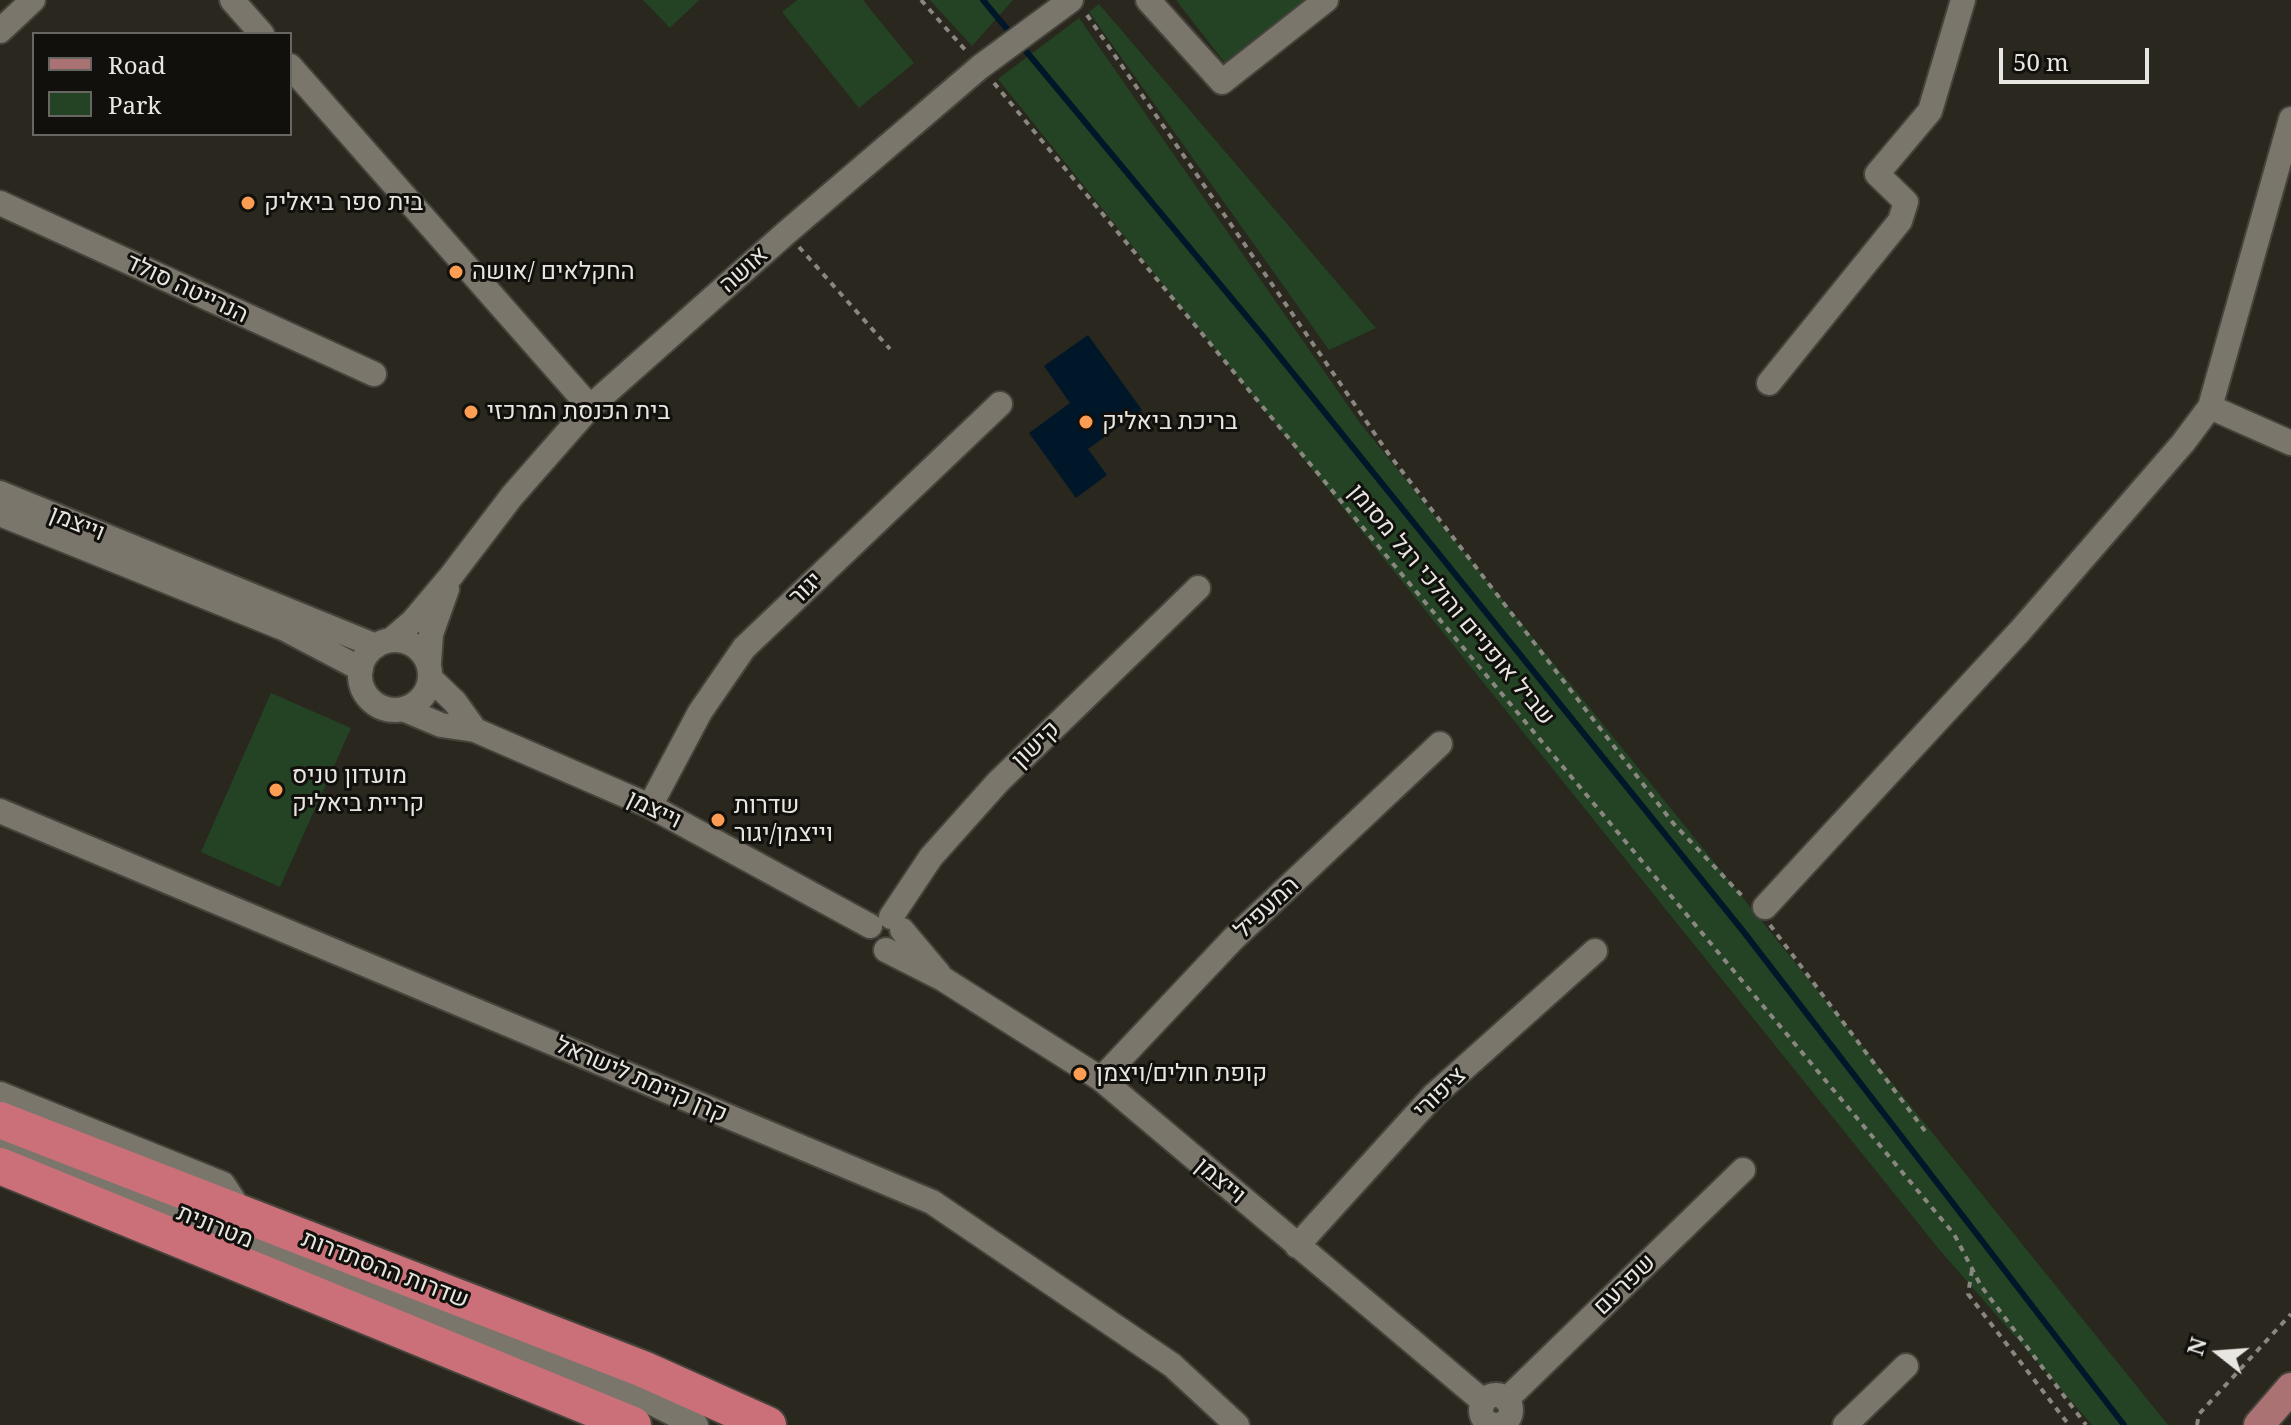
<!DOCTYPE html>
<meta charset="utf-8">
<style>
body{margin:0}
#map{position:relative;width:2291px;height:1425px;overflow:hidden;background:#2a271e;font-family:"Noto Serif",serif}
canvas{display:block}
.legend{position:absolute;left:32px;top:32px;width:260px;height:104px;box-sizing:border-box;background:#11100c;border:2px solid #676661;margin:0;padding:10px 14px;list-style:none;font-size:24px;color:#e8e6e0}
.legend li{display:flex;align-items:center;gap:16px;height:40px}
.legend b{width:40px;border:2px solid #676661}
.north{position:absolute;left:2179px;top:1313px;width:80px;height:80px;-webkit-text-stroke:6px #11100c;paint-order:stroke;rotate:287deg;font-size:22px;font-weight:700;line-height:32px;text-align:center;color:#e8e6e0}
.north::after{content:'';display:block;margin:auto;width:28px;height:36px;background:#e8e6e0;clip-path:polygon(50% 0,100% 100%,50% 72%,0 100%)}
.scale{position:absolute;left:1999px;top:48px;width:150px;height:36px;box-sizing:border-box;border:4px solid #e8e6e0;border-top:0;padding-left:10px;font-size:24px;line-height:28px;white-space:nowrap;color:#e8e6e0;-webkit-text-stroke:6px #11100c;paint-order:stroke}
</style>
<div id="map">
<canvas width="2291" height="1425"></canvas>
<ul class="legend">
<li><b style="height:10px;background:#ab7274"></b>Road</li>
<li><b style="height:22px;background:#234324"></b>Park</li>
</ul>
<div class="north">N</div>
<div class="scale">50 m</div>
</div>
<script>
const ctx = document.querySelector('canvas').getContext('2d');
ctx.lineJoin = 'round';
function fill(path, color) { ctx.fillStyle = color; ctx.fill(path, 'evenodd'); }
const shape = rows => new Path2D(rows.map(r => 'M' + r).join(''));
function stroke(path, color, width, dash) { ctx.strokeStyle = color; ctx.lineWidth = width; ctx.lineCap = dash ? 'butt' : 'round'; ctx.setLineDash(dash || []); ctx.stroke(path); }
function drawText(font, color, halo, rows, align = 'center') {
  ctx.font = font + ' "Noto Serif",Heebo,serif'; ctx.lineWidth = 6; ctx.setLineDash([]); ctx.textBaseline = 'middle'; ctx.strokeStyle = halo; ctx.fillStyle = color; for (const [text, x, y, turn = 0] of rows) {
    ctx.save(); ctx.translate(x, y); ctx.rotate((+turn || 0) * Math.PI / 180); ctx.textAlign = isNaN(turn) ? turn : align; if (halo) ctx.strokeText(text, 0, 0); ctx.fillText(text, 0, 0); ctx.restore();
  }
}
const green = shape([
 [643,0,699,0,670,28],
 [797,0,863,0,914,63,859,108,782,12],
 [930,0,1013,0,972,46],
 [1176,0,1305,0,1225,63],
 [1099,4,1376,328,1329,350,1089,12],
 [1079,18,1360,423,2168,1425,2092,1425,1938,1248,998,79],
 [271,693,351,728,280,887,201,852]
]);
const water = shape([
 [1088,335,1142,410,1088,449,1107,475,1076,498,1029,433,1070,403,1044,366]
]);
const stream = shape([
 [983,0,1012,35],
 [1020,44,1263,336,1743,931,2124,1425]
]);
const path = shape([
 [921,0,967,52],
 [1087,15,1388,453,1673,823,1745,899],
 [994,83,1394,565,1954,1234,1981,1286,2086,1425],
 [799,247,890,349],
 [1770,925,1925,1131],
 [1972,1270,1968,1294,2069,1425],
 [2197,1425,2199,1414,2291,1314]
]);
const minor = shape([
 [232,0,262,34],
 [1148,0,1222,82,1326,0],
 [0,31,33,0],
 [290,66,590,407],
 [0,203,374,374],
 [1769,383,1900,221,1906,202,1877,174,1930,111,1963,0],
 [2210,407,2291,443],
 [0,493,376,646],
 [0,514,283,628,361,669],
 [391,640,413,621,451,576,512,496,590,407,786,233,980,67,1071,0],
 '360 675a35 35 0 1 1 70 0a35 35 0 1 1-70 0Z',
 [429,663,431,634,447,589],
 [430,678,455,702,475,730],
 [403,709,441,725,475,730,650,806,870,926],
 [650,806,700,712,744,648,1000,404],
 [0,811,932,1202,1172,1365,1237,1425],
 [1765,907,2020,631,2183,443,2210,407,2291,119],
 [891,917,931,857,998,782,1198,588],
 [902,930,939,974],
 [886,950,943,979,1101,1079,1484,1402],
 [1101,1079,1234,938,1440,744],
 [0,1094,223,1184,242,1213],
 [0,1141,632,1393,696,1425],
 [1297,1246,1433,1096,1595,951],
 '1481 1410a15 15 0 1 1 30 0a15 15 0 1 1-30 0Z',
 [1506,1400,1743,1170],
 [1845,1425,1906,1366]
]);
const major = shape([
 [2259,1425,2291,1388]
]);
const highway = shape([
 [0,1120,643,1369,768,1425],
 [0,1166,633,1425]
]);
const markers = [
 [248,203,8,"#fc9d53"],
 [456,272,8,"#fc9d53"],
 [471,412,8,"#fc9d53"],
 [1086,422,8,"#fc9d53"],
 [276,790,8,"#fc9d53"],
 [718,820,8,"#fc9d53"],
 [1080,1074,8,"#fc9d53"]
];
const poiNames = [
 ["בית ספר ביאליק",264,203],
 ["החקלאים /אושה",472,272],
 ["בית הכנסת המרכזי",487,412],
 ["בריכת ביאליק",1102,422],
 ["מועדון טניס",292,776],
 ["קריית ביאליק",292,804],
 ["שדרות",734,806],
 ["וייצמן/יגור",734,834],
 ["קופת חולים/ויצמן",1096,1074]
];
const streetNames = [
 ["אושה",744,270,-42],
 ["הנרייטה סולד",187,289,25],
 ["וייצמן",77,524,22],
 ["יגור",806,589,-44],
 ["שביל אופניים והולכי רגל מסומן",1451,605,50],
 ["קישון",1036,745,-44],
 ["וייצמן",654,810,26],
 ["המעפיל",1267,908,-43],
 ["קרן קיימת לישראל",641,1080,23],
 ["ציפורי",1440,1093,-44],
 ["וייצמן",1220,1181,40],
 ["מטרונית",215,1227,22],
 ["שדרות ההסתדרות",385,1270,21],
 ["שפרעם",1625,1285,-44]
];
fill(green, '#234324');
fill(water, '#00172a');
stroke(stream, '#00172a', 6);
stroke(minor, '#45433c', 28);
stroke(major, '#45433c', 34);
stroke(highway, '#45433c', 40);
stroke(path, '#8a8780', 4, [6, 6]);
stroke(minor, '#7a766c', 24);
stroke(major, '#ab7274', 30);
stroke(highway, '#cb7079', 36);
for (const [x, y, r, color] of markers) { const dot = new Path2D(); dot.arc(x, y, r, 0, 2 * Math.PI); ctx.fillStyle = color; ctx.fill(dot); stroke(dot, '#11100c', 3); }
drawText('24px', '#e8e6e0', '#11100c', poiNames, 'left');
drawText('24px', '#e8e6e0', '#11100c', streetNames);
</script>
